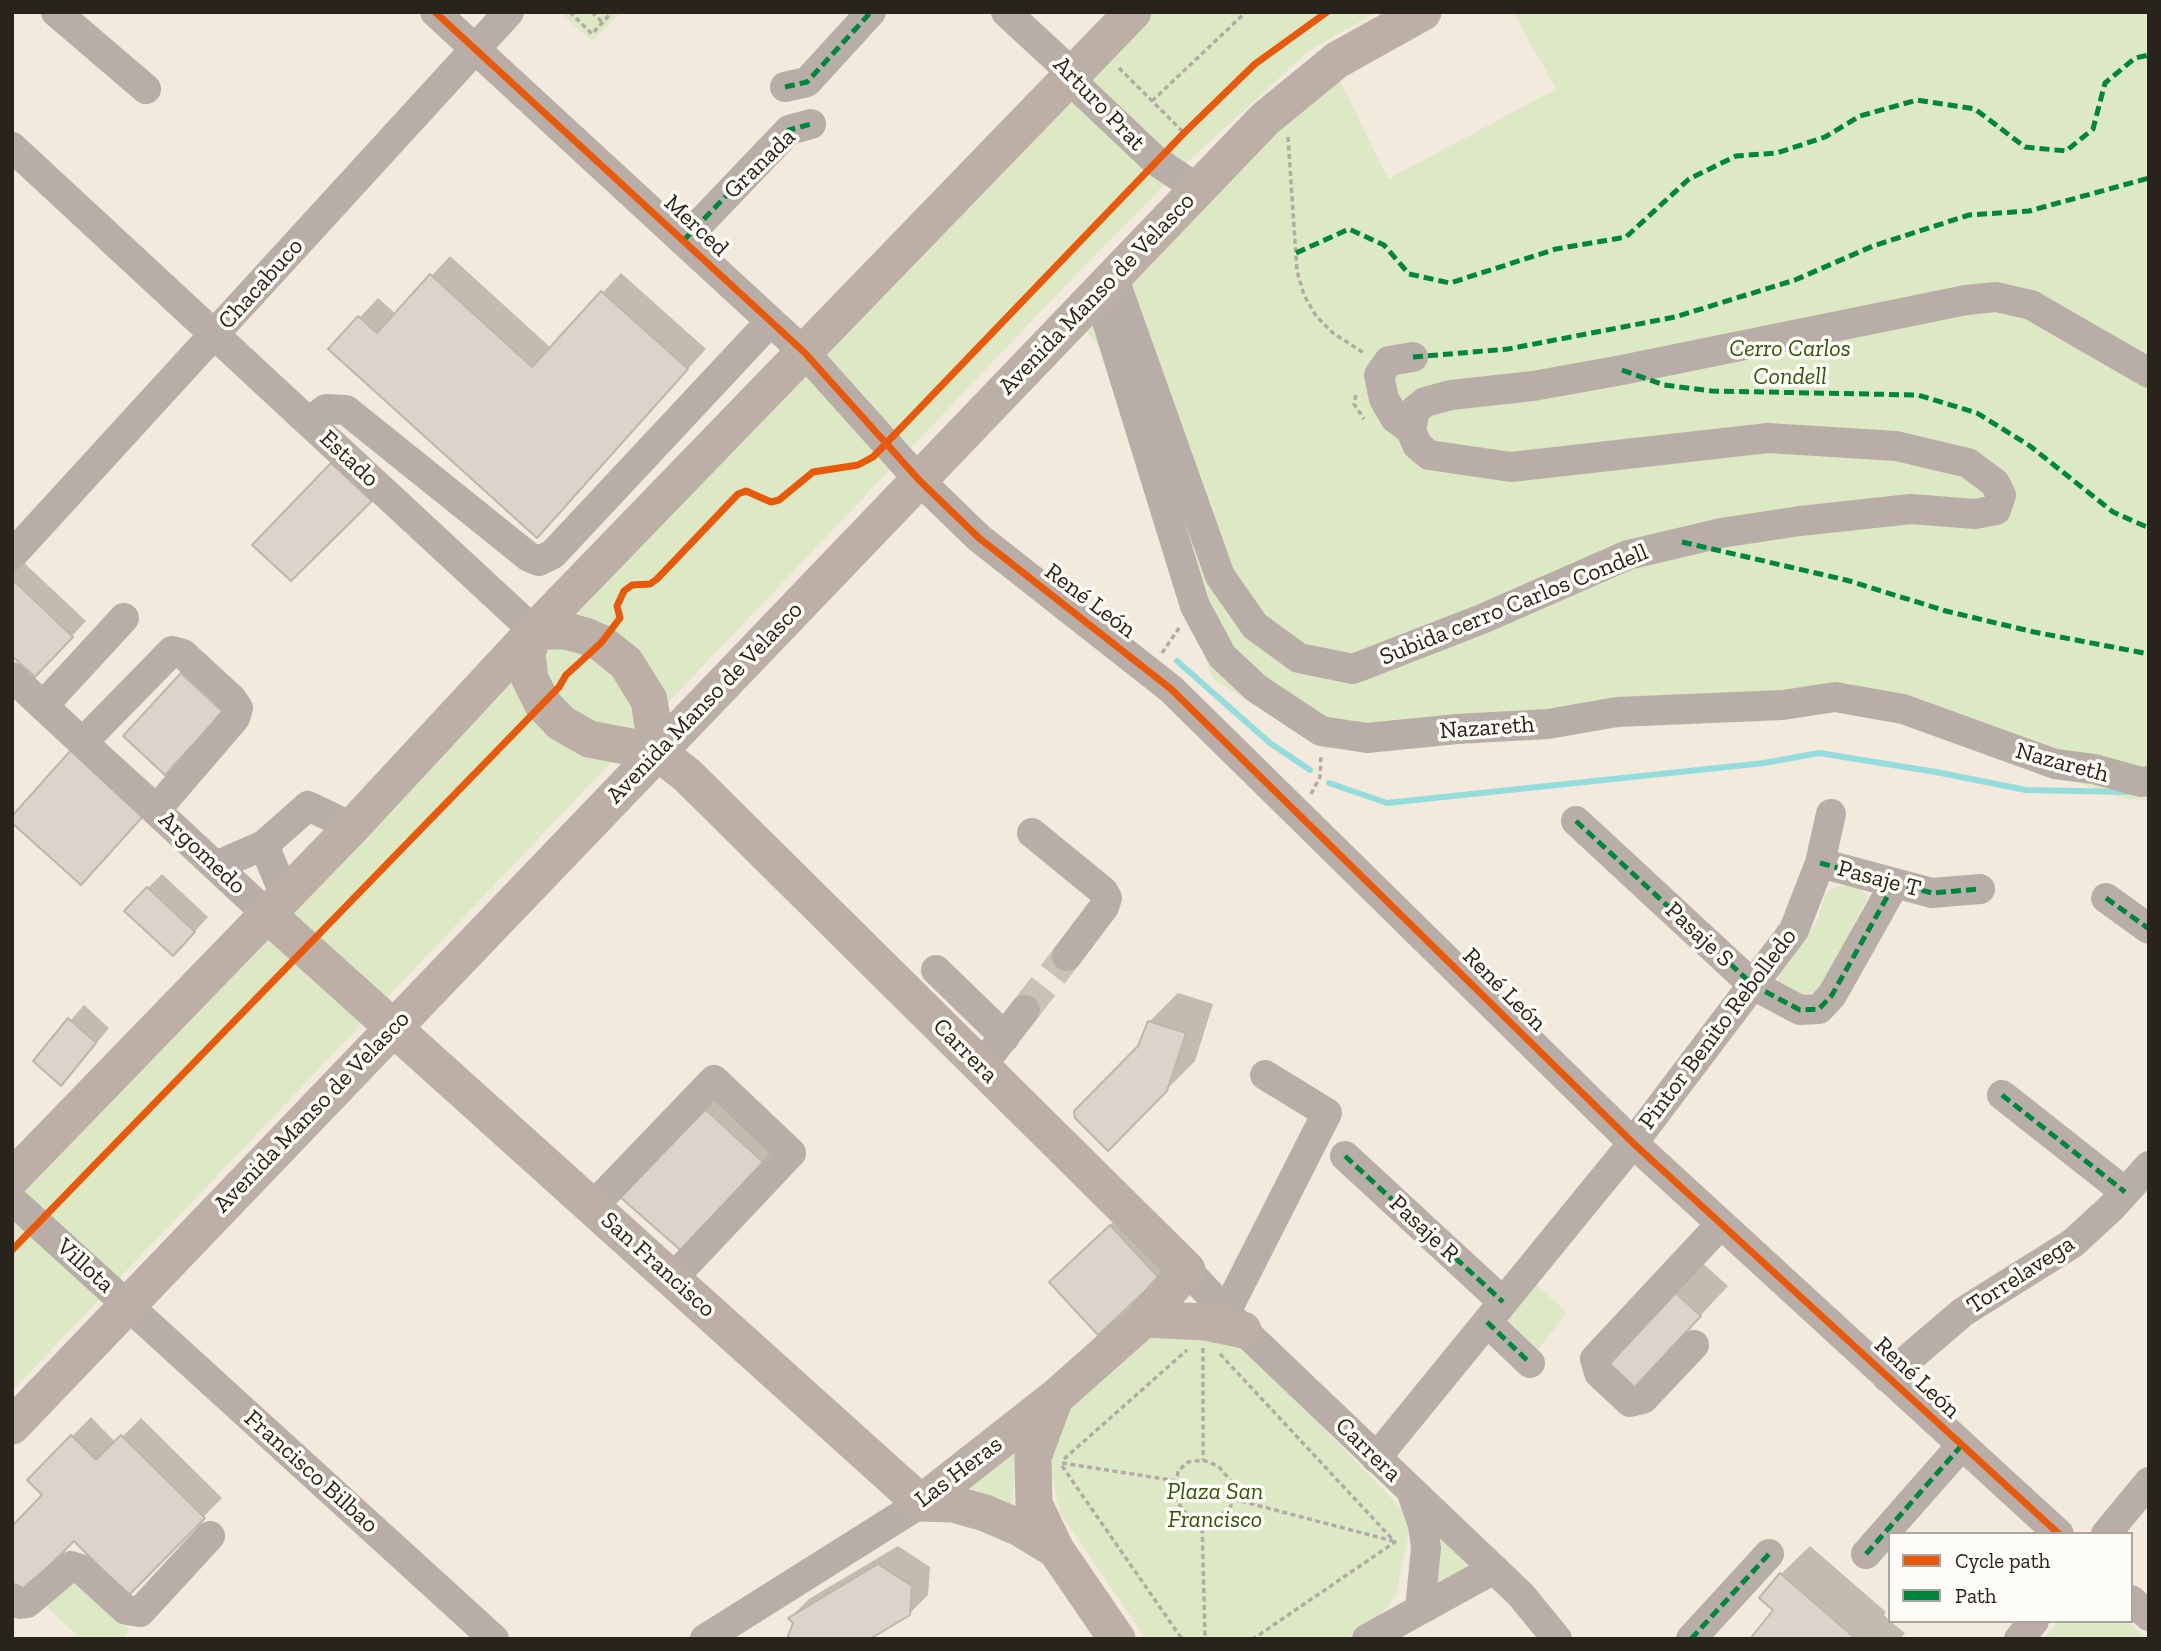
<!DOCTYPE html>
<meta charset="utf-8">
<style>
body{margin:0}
#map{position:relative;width:2161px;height:1651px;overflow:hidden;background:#f2eadd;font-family:"Zilla Slab",serif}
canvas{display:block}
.frame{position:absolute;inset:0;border:14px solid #28241b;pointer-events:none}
.legend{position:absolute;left:1888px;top:1532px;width:245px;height:91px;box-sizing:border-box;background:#fefcf7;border:2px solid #a8a69f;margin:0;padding:9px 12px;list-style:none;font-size:21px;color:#28241b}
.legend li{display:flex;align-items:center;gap:14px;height:35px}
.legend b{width:35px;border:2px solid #a8a69f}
</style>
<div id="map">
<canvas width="2161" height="1651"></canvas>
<div class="frame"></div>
<ul class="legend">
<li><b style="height:9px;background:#e8590c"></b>Cycle path</li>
<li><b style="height:9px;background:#00873e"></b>Path</li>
</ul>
</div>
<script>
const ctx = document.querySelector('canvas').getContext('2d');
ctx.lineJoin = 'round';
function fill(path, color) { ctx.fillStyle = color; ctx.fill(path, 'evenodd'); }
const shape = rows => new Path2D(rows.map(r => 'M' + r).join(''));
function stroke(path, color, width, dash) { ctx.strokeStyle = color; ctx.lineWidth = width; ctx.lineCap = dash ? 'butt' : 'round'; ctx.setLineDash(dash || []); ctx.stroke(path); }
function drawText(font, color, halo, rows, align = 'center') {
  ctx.font = font + ' "Zilla Slab",serif'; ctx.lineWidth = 7; ctx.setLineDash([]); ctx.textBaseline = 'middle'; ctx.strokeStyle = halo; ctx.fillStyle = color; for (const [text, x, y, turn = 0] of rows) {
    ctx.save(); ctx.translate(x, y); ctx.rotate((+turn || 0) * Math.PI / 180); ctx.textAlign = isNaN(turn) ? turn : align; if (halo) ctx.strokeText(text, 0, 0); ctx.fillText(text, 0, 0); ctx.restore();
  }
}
const green = shape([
 [560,12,618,12,619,14,592,42],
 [1151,12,1377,12,1309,51,1181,168,1088,262,12,1391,12,1197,553,639],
 [1513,12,2149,12,2149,800,2126,799,1866,709,1323,749,1212,678,1114,366,1079,322,1251,143,1340,81,1388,179,1556,89],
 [1857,884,1868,897,1820,990,1804,995,1778,982,1780,968,1817,922,1825,894,1836,887],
 [1534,1282,1567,1313,1534,1354,1499,1321],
 [1156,1331,1234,1342,1251,1353,1401,1508,1409,1531,1396,1595,1386,1609,1371,1623,1345,1639,1146,1639,1060,1513,1051,1471,1056,1429,1066,1412],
 [1023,1439,1016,1463,1012,1506,951,1492],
 [1435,1533,1470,1569,1429,1596],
 [74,1578,130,1631,122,1639,81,1639,47,1607],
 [2058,1621,2127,1621,2147,1639,2044,1639]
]);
const shadow = shape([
 [450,256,551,348,621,273,706,349,555,516,330,349,378,298,396,314],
 [22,561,86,621,49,661,12,653,12,571],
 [196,660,236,697,164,773,125,736],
 [92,731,162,794,81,882],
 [162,874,208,917,187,940,148,888],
 [1178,993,1213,1004,1195,1061,1108,1149,1149,1022],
 [84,1005,109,1028,75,1069,36,1060],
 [724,1073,792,1134,713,1223,614,1189],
 [1139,1198,1186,1248,1158,1276,1079,1254],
 [1699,1260,1728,1286,1661,1358,1604,1360],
 [91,1417,116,1443,141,1418,222,1498,128,1593,29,1480],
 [898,1546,930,1567,928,1595,909,1614,795,1622,790,1618,809,1599],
 [1810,1546,1886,1612,1884,1615,1890,1621,1905,1633,1900,1639,1753,1639,1775,1610,1781,1574]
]);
const stream = shape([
 [1177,661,1270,743,1310,770],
 [1329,783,1387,803,1764,763,1819,753,1936,772,2026,790,2129,792]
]);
const building = shape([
 [430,274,532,367,601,291,688,369,537,538,328,349,358,316,377,333,430,274],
 [331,463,372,501,291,581,252,545,331,463],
 [12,579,73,637,35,677,12,656,12,579],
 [181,673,223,712,165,775,123,736,181,673],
 [72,749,145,814,81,885,12,823,12,816,72,749],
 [147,887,195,932,173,956,124,911,147,887],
 [68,1018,96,1043,61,1086,33,1061,68,1018],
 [1148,1021,1186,1033,1167,1091,1108,1151,1075,1118,1074,1111,1138,1046,1148,1021],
 [695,1100,765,1164,685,1254,611,1189,695,1100],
 [1110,1225,1159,1278,1098,1335,1049,1282,1110,1225],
 [1669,1287,1701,1316,1633,1389,1601,1360,1669,1287],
 [71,1435,96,1460,121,1435,205,1518,128,1596,74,1541,20,1595,12,1587,12,1526,42,1495,27,1480,71,1435],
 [878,1564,912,1586,910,1615,870,1639,787,1639,793,1623,788,1618,878,1564],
 [1780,1573,1856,1639,1750,1639,1773,1610,1759,1598,1780,1573]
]);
const minorTunnel = shape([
 [1025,1010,1067,956]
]);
const path = shape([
 [570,12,592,34,612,12],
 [592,12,603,23],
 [1119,68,1184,133],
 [1152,101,1246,12],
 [1288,137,1297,271,1304,295,1316,316,1333,333,1364,353],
 [1356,395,1354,404,1364,419],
 [1162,653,1179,628],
 [1311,794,1320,777,1321,755],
 [1203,1348,1203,1460],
 [1220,1354,1395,1542,1253,1639],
 [1064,1459,1187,1350],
 [1203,1460,1218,1466,1231,1481,1233,1499,1230,1508,1218,1517,1202,1520,1186,1513,1175,1499,1178,1471,1188,1462,1203,1460],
 [1062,1463,1177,1481],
 [1062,1466,1182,1639],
 [1233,1499,1393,1541],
 [1202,1520,1205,1639]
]);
const minor = shape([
 [56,12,146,89],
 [435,12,805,353,919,480,979,538,1171,689,1633,1143,2059,1534],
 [1006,12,1073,74,1082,91,1156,161,1198,189],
 [785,87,807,82,871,12],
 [12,147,534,631],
 [683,241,789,130,811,124],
 [1113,276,1220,576,1255,626,1299,658,1353,669,1482,619,1628,555,1721,533,1800,521,1911,509,1975,514,1996,510,2001,495,1995,483,1968,463,1896,446,1768,438,1511,467,1429,455,1417,445,1411,430,1415,410,1425,402,1451,395,1533,386,1622,370,1966,300,1996,297,2031,305,2149,373],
 [1098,292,1195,606,1222,656,1256,688,1321,731,1367,738,1457,729,1548,724,1617,712,1783,705,1835,697,1903,709,2055,764,2094,769,2141,782,2149,781],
 [309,422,326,409,346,410,529,557,539,561,553,554,770,322],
 [1411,430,1395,418,1384,399,1379,375,1389,361,1413,357],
 [12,555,509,12],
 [12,677,267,914],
 [43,706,124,618],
 [83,742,172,651,183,654,232,699,238,708,235,718,156,810],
 [1576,821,1753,985,1800,1010,1819,1009,1832,995,1895,883],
 [1032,833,1103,891,1107,898,1104,907,1067,956],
 [264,845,285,896],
 [1820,863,1932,893,1980,889],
 [216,866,264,845,308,806,352,827],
 [2106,898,2149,929],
 [936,970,1005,1037],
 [993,1051,1025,1010],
 [2002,1095,2125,1192],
 [1345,1156,1503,1302],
 [12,1200,494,1639],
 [593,1206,714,1080,791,1153,673,1278],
 [1187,1270,1243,1330,1521,1595,1557,1639],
 [1226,1312,1327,1113,1265,1075],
 [1487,1322,1530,1363],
 [1694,1345,1643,1399,1630,1402,1599,1373,1595,1359,1721,1224],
 [1887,1377,1963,1312,2073,1243,2112,1207,2149,1166],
 [1376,1458,1633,1143,1794,930,1820,863,1831,814],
 [1413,1496,1423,1525,1426,1548,1420,1609],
 [2106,1534,2149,1482],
 [1866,1554,1962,1445],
 [12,1598,20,1604,27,1603,71,1566,81,1569,126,1610,140,1612,210,1536],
 [2131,1600,2149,1616],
 [705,1639,921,1503],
 [1367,1639,1494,1569],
 [1691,1639,1769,1554],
 [2019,1639,2034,1621]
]);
const major = shape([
 [657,752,589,739,561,723,542,703,530,679,527,654,534,631,566,631,585,636,601,643,626,663,649,700,657,752,687,775,1187,1270,1144,1319,1056,1397,921,1503],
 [267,914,921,1503],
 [12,1178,352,827,534,631,1133,12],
 [1144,1319,1205,1322,1243,1330],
 [1055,1398,1033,1457,1034,1504,1056,1550,1117,1639],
 [12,1426,1265,119,1337,60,1423,12],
 [921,1503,953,1504,985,1513,1020,1528,1056,1550]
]);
const quiet = shape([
 [785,87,807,82,871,12],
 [683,241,789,130,811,124],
 [1296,253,1349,229,1384,245,1409,274,1450,283,1556,249,1626,237,1689,179,1736,156,1777,153,1825,137,1860,116,1917,100,1975,109,2025,147,2066,151,2093,129,2105,83,2135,58,2149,55],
 [1413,357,1508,349,1675,317,1795,280,1873,246,1969,215,2029,211,2149,178],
 [1622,370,1664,385,1712,391,1918,395,1977,413,2030,446,2113,512,2149,528],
 [1682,542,1846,580,1946,611,2034,632,2149,654],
 [1576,821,1753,985,1800,1010,1819,1009,1832,995,1895,883],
 [1820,863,1932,893,1980,889],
 [2106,898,2149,929],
 [2002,1095,2125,1192],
 [1345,1156,1503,1302],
 [1487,1322,1530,1363],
 [1866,1554,1962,1445],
 [1691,1639,1769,1554]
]);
const cycleway = shape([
 [435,12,805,353,919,480,979,538,1171,689,1633,1143,2059,1534],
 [12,1250,559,687,566,675,601,643,620,618,617,606,624,591,632,585,650,584,657,579,738,494,746,491,771,502,779,500,813,472,858,465,873,457,1184,133,1255,64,1327,12]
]);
const streetNames = [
 ["Arturo Prat",1099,104,46],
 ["Granada",760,164,-44],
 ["Merced",696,226,43],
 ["Chacabuco",261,284,-48],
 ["Avenida Manso de Velasco",1097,294,-46],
 ["Estado",349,459,43],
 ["René León",1090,601,37],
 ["Subida cerro Carlos Condell",1514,605,-22],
 ["Avenida Manso de Velasco",705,703,-46],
 ["Nazareth",1487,728,-4],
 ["Nazareth",2062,763,15],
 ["Argomedo",202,853,43],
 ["Pasaje T",1879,879,15],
 ["Pasaje S",1699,935,43],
 ["René León",1504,990,45],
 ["Pintor Benito Rebolledo",1718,1029,-53],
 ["Carrera",965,1051,45],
 ["Avenida Manso de Velasco",312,1112,-46],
 ["Pasaje R",1424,1229,43],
 ["San Francisco",658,1265,42],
 ["Villota",85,1266,42],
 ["Torrelavega",2021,1275,-33],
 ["René León",1917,1378,43],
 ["Carrera",1368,1450,44],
 ["Francisco Bilbao",311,1472,42],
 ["Las Heras",959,1472,-37]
];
const parkNames = [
 ["Cerro Carlos",1790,349],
 ["Condell",1790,377],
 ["Plaza San",1215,1492],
 ["Francisco",1215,1520]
];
fill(green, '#dde9c4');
fill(shadow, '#0003');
stroke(stream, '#95dddc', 6);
fill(building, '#dad4ca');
stroke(building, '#bcb6ac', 2);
stroke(minorTunnel, '#cac2b6', 30, [30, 15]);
stroke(path, '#b2aaa4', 3.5, [5, 3.5]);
stroke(minor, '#b9aea7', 30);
stroke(major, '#bbafa6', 37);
stroke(quiet, '#00873e', 5, [10, 5]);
stroke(cycleway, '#e8590c', 7);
drawText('24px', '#28241b', '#fefcf7', streetNames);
drawText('italic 24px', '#355309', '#fefcf7', parkNames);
</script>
